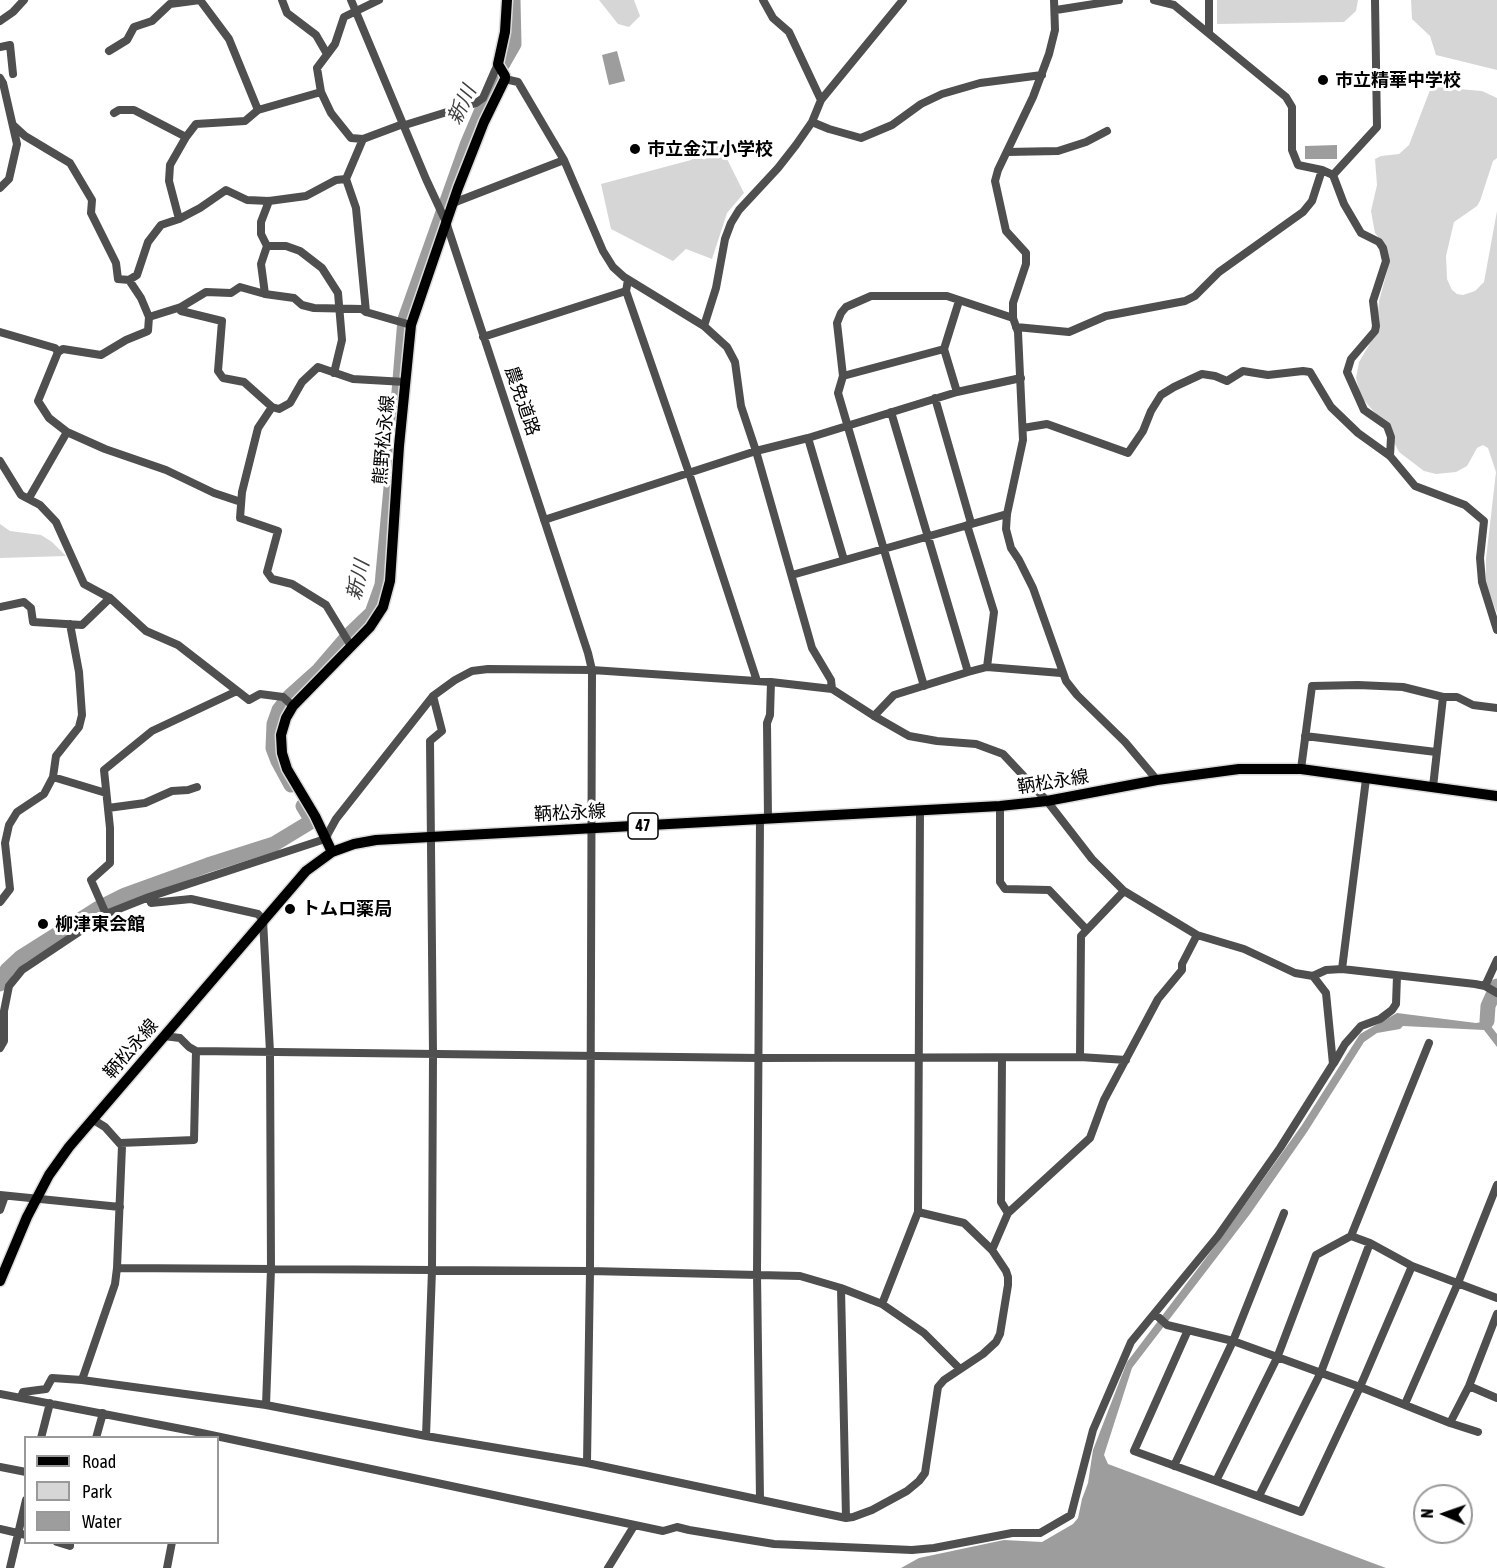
<!DOCTYPE html>
<meta charset="utf-8">
<style>
body{margin:0}
#map{position:relative;width:1497px;height:1568px;overflow:hidden;background:#fff;font-family:"Asap Condensed",sans-serif}
canvas{display:block}
.legend{position:absolute;left:24px;top:1436px;width:195px;height:108px;box-sizing:border-box;background:#fff;border:2px solid #999;margin:0;padding:8px 10px;list-style:none;font-size:18px;color:#000}
.legend li{display:flex;align-items:center;gap:12px;height:30px}
.legend b{width:30px;border:2px solid #999}
.north{position:absolute;left:1413px;top:1484px;width:60px;height:60px;box-sizing:border-box;background:#fff;border:2px solid #999;border-radius:50%;rotate:272deg;font-size:16px;font-weight:700;line-height:24px;text-align:center;color:#000}
.north::after{content:'';display:block;margin:auto;width:21px;height:27px;background:#000;clip-path:polygon(50% 0,100% 100%,50% 72%,0 100%)}
</style>
<div id="map">
<canvas width="1497" height="1568"></canvas>
<ul class="legend">
<li><b style="height:8px;background:#000"></b>Road</li>
<li><b style="height:16px;background:#d6d6d6"></b>Park</li>
<li><b style="height:16px;background:#9d9d9d"></b>Water</li>
</ul>
<div class="north">N</div>
</div>
<script>
const ctx = document.querySelector('canvas').getContext('2d');
ctx.lineJoin = 'round';
function fill(path, color) { ctx.fillStyle = color; ctx.fill(path, 'evenodd'); }
const shape = rows => new Path2D(rows.map(r => 'M' + r).join(''));
function stroke(path, color, width, dash) { ctx.strokeStyle = color; ctx.lineWidth = width; ctx.lineCap = dash ? 'butt' : 'round'; ctx.setLineDash(dash || []); ctx.stroke(path); }
function drawText(font, color, halo, rows, align = 'center') {
  ctx.font = font + ' "Asap Condensed","Noto Sans JP",sans-serif'; ctx.lineWidth = 6; ctx.setLineDash([]); ctx.textBaseline = 'middle'; ctx.strokeStyle = halo; ctx.fillStyle = color; for (const [text, x, y, turn = 0] of rows) {
    ctx.save(); ctx.translate(x, y); ctx.rotate((+turn || 0) * Math.PI / 180); ctx.textAlign = isNaN(turn) ? turn : align; if (halo) ctx.strokeText(text, 0, 0); ctx.fillText(text, 0, 0); ctx.restore();
  }
}
const green = shape([
 [599,0,634,0,640,16,629,27,618,24],
 [1217,0,1358,0,1356,11,1344,22,1217,24],
 [1411,0,1497,0,1497,70,1436,55,1430,36,1412,19],
 [1435,87,1482,91,1497,98,1497,158,1493,161,1480,201,1477,206,1454,222,1446,256,1447,279,1452,290,1457,294,1463,295,1475,291,1484,282,1497,211,1497,613,1486,585,1486,559,1496,472,1488,448,1483,445,1477,448,1467,466,1456,472,1436,474,1424,471,1399,452,1384,423,1361,397,1356,378,1359,362,1376,333,1379,301,1388,268,1383,243,1375,233,1371,211,1377,185,1375,159,1381,156,1399,154,1409,145,1430,90],
 [719,143,744,193,727,213,712,259,686,249,673,261,611,229,601,184,691,160],
 [0,524,10,531,41,535,52,542,66,556,0,558]
]);
const water = shape([
 [617,51,625,81,609,85,602,55],
 [1337,145,1337,159,1305,159,1305,146],
 [1397,1013,1476,1023,1487,1021,1497,1034,1497,1047,1484,1030,1403,1026,1400,1029,1377,1033,1364,1042,1307,1132,1250,1214,1132,1368,1104,1455,1108,1464,1386,1568,901,1568,919,1558,1004,1540,1042,1542,1073,1524,1078,1518,1082,1499,1088,1483,1093,1450,1127,1362,1221,1238,1302,1125,1360,1034]
]);
const river = shape([
 [397,416,405,319,467,145,498,72,514,44,513,0],
 [291,785,278,761,273,748,274,724,279,710,290,696,319,670,350,634,372,613,382,585,394,455],
 [0,984,7,970,21,957,97,909,125,895,208,865,274,844,312,821,303,806],
 [1487,1021,1488,1006,1497,986]
]);
const minor = shape([
 [282,0,287,13,316,35,327,54],
 [351,0,426,179,446,222,588,653,592,670,590,1271,587,1463],
 [763,0,773,18,789,32,821,100],
 [1054,0,1055,30,1049,54,1033,97,998,170,995,181,1006,231,1026,253,1026,264,1013,303,1013,318,1018,332,1023,440,1007,514,1006,529,1011,548,1019,560,1033,588,1066,681,1077,695,1125,742,1157,780],
 [1154,0,1174,5,1286,97,1292,107,1292,150,1298,165,1322,170,1333,175,1344,204,1361,233,1379,242,1383,248,1386,261,1373,301,1376,326,1375,331,1351,359,1347,372,1364,410,1387,426,1391,437,1390,456],
 [1056,10,1119,0],
 [0,21,13,12,24,0],
 [1209,32,1209,0],
 [0,47,10,45,13,74],
 [109,51,127,40,134,27,152,21,170,4,200,0,229,39,258,110],
 [0,78,3,83,17,144,9,179,0,188],
 [505,79,518,82,564,160,603,251,613,267,624,277,704,326,727,347,735,362,741,406,756,451,812,648,831,680,832,689],
 [114,113,119,110,134,110,186,137],
 [812,122,829,129,861,138,892,125,921,104,942,94,980,83,1042,75],
 [403,124,363,139,346,179,356,208,366,312,411,325],
 [13,125,25,136,70,163,92,200,91,213,116,263,118,279,129,280,141,298,149,317],
 [405,125,476,103,483,98,498,64],
 [363,139,351,138,331,113,321,92,317,68,335,44,344,17,379,0],
 [1007,152,1058,151,1086,142,1107,131],
 [1333,175,1377,127,1375,0],
 [453,203,564,160],
 [179,219,169,181,170,165,186,137,196,124,245,121,258,110,321,92],
 [267,246,286,246,300,251,322,268,338,293,342,340,334,373],
 [129,280,137,275,148,242,161,225,179,219,200,208,226,190,247,200,269,201,306,196,336,180,346,179],
 [628,280,626,291,689,473,757,681],
 [265,294,261,264,267,246,261,234,261,222,269,201],
 [181,307,181,311,222,321,218,371,223,378,244,382,272,407,258,428,242,492,240,518,278,531,267,572,272,579,292,584,326,605,351,646],
 [704,326,716,288,725,239,731,223,739,210,778,168,796,145,812,122,821,100,903,0],
 [1016,327,1069,332,1106,316,1185,301,1195,296,1219,272,1303,212,1312,201,1322,170],
 [0,332,55,348,58,352,38,401,49,418,67,432,105,449,166,470,214,493,241,502],
 [483,337,626,291],
 [58,352,63,349,101,355,126,340,148,331,149,317,181,307,206,292,231,293,240,287,265,294,294,298,302,305,314,308,362,309,366,312],
 [843,376,944,349],
 [957,392,944,349,959,301],
 [935,398,971,523],
 [272,407,279,409,290,403,302,382,318,367,353,379,405,382],
 [891,412,968,672],
 [1023,428,1047,424,1128,453,1143,431,1151,411,1161,395,1174,387,1202,374,1215,376,1227,381,1243,371,1268,375,1303,371,1310,372,1331,407,1358,433,1390,456,1415,486,1465,505,1484,521,1480,558,1482,582,1497,630],
 [808,438,844,560],
 [0,461,21,495,40,505,56,522,84,584,110,598,146,631,178,645,249,700,260,694,283,697,293,706],
 [29,498,67,432],
 [544,520,756,451,808,438,957,392,1021,378],
 [967,525,994,612,987,667],
 [792,575,1007,514],
 [0,607,24,602,31,608,33,622,82,625,110,598],
 [924,686,838,393,843,376,837,323,841,313,846,307,871,296,947,296,1013,318],
 [874,716,894,695,968,672,987,667,1061,673],
 [1305,736,1436,752],
 [1301,769,1312,686,1358,685,1403,687,1443,697,1457,697,1473,705,1497,708],
 [53,777,106,793],
 [1433,787,1443,697],
 [1000,806,1000,882,1005,889,1049,890,1086,929],
 [108,808,145,803,172,791,188,790,197,787],
 [768,819,767,723,770,715,771,682],
 [149,897,151,903,191,899,258,914,263,920,270,1052,271,1269,266,1405],
 [0,902,10,889,5,843,9,825,17,812,44,794,53,777,56,756,79,727,82,715,79,672,70,624],
 [106,914,91,880,110,863,110,828,104,770,152,731,237,691],
 [1342,969,1366,779],
 [1485,986,1497,960],
 [164,1036,180,1038,189,1047,196,1051,759,1058,1080,1057,1126,1060],
 [0,1048,4,1041,4,1011,9,986,22,970,106,914,149,897,325,839,336,819,433,696,455,680,472,671,488,669,592,670,771,682,832,689,874,716,909,736,937,741,976,744,1003,754,1047,801,1092,859,1124,891,1197,935,1244,949,1295,973,1313,976,1326,970,1342,969,1475,984,1485,986,1497,993],
 [1080,1057,1081,936,1124,891],
 [1002,1058,1001,1202,1008,1213],
 [1334,1063,1345,1044,1361,1026,1380,1019,1392,1010,1396,1004,1397,976],
 [120,1143,194,1140,196,1051],
 [0,1195,120,1207],
 [0,1210,5,1196],
 [1351,1236,1370,1243,1412,1266,1497,1298],
 [992,1250,1008,1213,1090,1138,1104,1100,1158,999,1182,970,1182,964,1197,935],
 [117,1268,590,1271,800,1276,841,1288,882,1304,924,1333,960,1369],
 [841,1288,846,1518],
 [882,1304,918,1212,920,811],
 [1155,1314,1167,1325,1188,1330,1134,1451,1301,1512,1360,1387,1412,1266],
 [1188,1330,1233,1341,1360,1387,1450,1423,1478,1432],
 [82,1380,115,1284,117,1268,122,1146,105,1127,92,1119],
 [1469,1386,1497,1398],
 [0,1394,197,1432,663,1531,677,1527,689,1530,774,1544,912,1550,934,1548,1012,1533,1040,1533,1071,1515,1093,1430,1131,1342,1218,1236,1280,1148,1333,1064,1326,993,1313,976],
 [21,1397,23,1392,46,1389,52,1378,82,1380,266,1405,426,1436,587,1463,846,1518,853,1517,872,1510,907,1491,919,1481,925,1473,938,1387,944,1380,983,1354,996,1342,1000,1334,1008,1285,1008,1277,1006,1271,992,1250,964,1223,918,1212],
 [1405,1404,1458,1283,1497,1185],
 [1450,1423,1469,1386,1497,1314],
 [426,1436,432,1270,433,1054,430,741,442,731,433,696],
 [41,1438,50,1403],
 [96,1438,103,1413],
 [1174,1466,1233,1341,1284,1213],
 [0,1467,26,1472],
 [1216,1481,1277,1358,1316,1255,1351,1236,1429,1043],
 [1259,1496,1321,1372,1370,1243],
 [760,1499,757,1274,760,819],
 [0,1529,26,1535],
 [57,1542,70,1546,70,1542],
 [10,1568,26,1500],
 [167,1568,172,1542],
 [608,1568,634,1526]
]);
const major = shape([
 [332,852,315,816,287,769,282,753,281,735,286,718,293,706,370,627,383,607,390,581,399,446,411,325,458,188,484,122,505,79,505,76,498,64,505,32,507,0],
 [0,1281,27,1217,49,1175,69,1147,306,871,332,852,354,844,376,840,430,837,1000,806,1047,801,1157,780,1239,769,1301,769,1497,796]
]);
const markers = [
 [1323,80,6,"#000"],
 [635,149,6,"#000"],
 [290,909,6,"#000"],
 [43,924,6,"#000"]
];
const shields = [
 [643,826,30]
];
const shieldNames = [
 ["47",643,826]
];
const poiNames = [
 ["市立精華中学校",1335,80],
 ["市立金江小学校",647,149],
 ["トムロ薬局",302,909],
 ["柳津東会館",55,924]
];
const streetNames = [
 ["農免道路",522,401,71],
 ["熊野松永線",384,440,-85],
 ["鞆松永線",1053,782,-9],
 ["鞆松永線",570,813,-3],
 ["鞆松永線",131,1049,-49]
];
const waterNames = [
 ["新川",462,105,-65],
 ["新川",358,580,-77]
];
fill(green, '#d6d6d6');
fill(water, '#9d9d9d');
stroke(river, '#9d9d9d', 15);
stroke(major, '#dbdbdb', 13);
stroke(minor, '#4f4f4f', 8);
stroke(major, '#000', 10);
for (const [x, y, r, color] of markers) { const dot = new Path2D(); dot.arc(x, y, r, 0, 2 * Math.PI); ctx.fillStyle = color; ctx.fill(dot); stroke(dot, '#fff', 2); }
for (const [x, y, w] of shields) { const box = new Path2D(); box.roundRect(x - w / 2, y - 13, w, 26, 4.5); ctx.fillStyle = '#fff'; ctx.fill(box); stroke(box, '#000', 1.5); }
drawText('bold 16px', '#000', null, shieldNames);
drawText('bold 18px', '#000', '#fff', poiNames, 'left');
drawText('18px', '#000', '#fff', streetNames);
drawText('italic 20px', '#3e3e3e', '#fff', waterNames);
</script>
